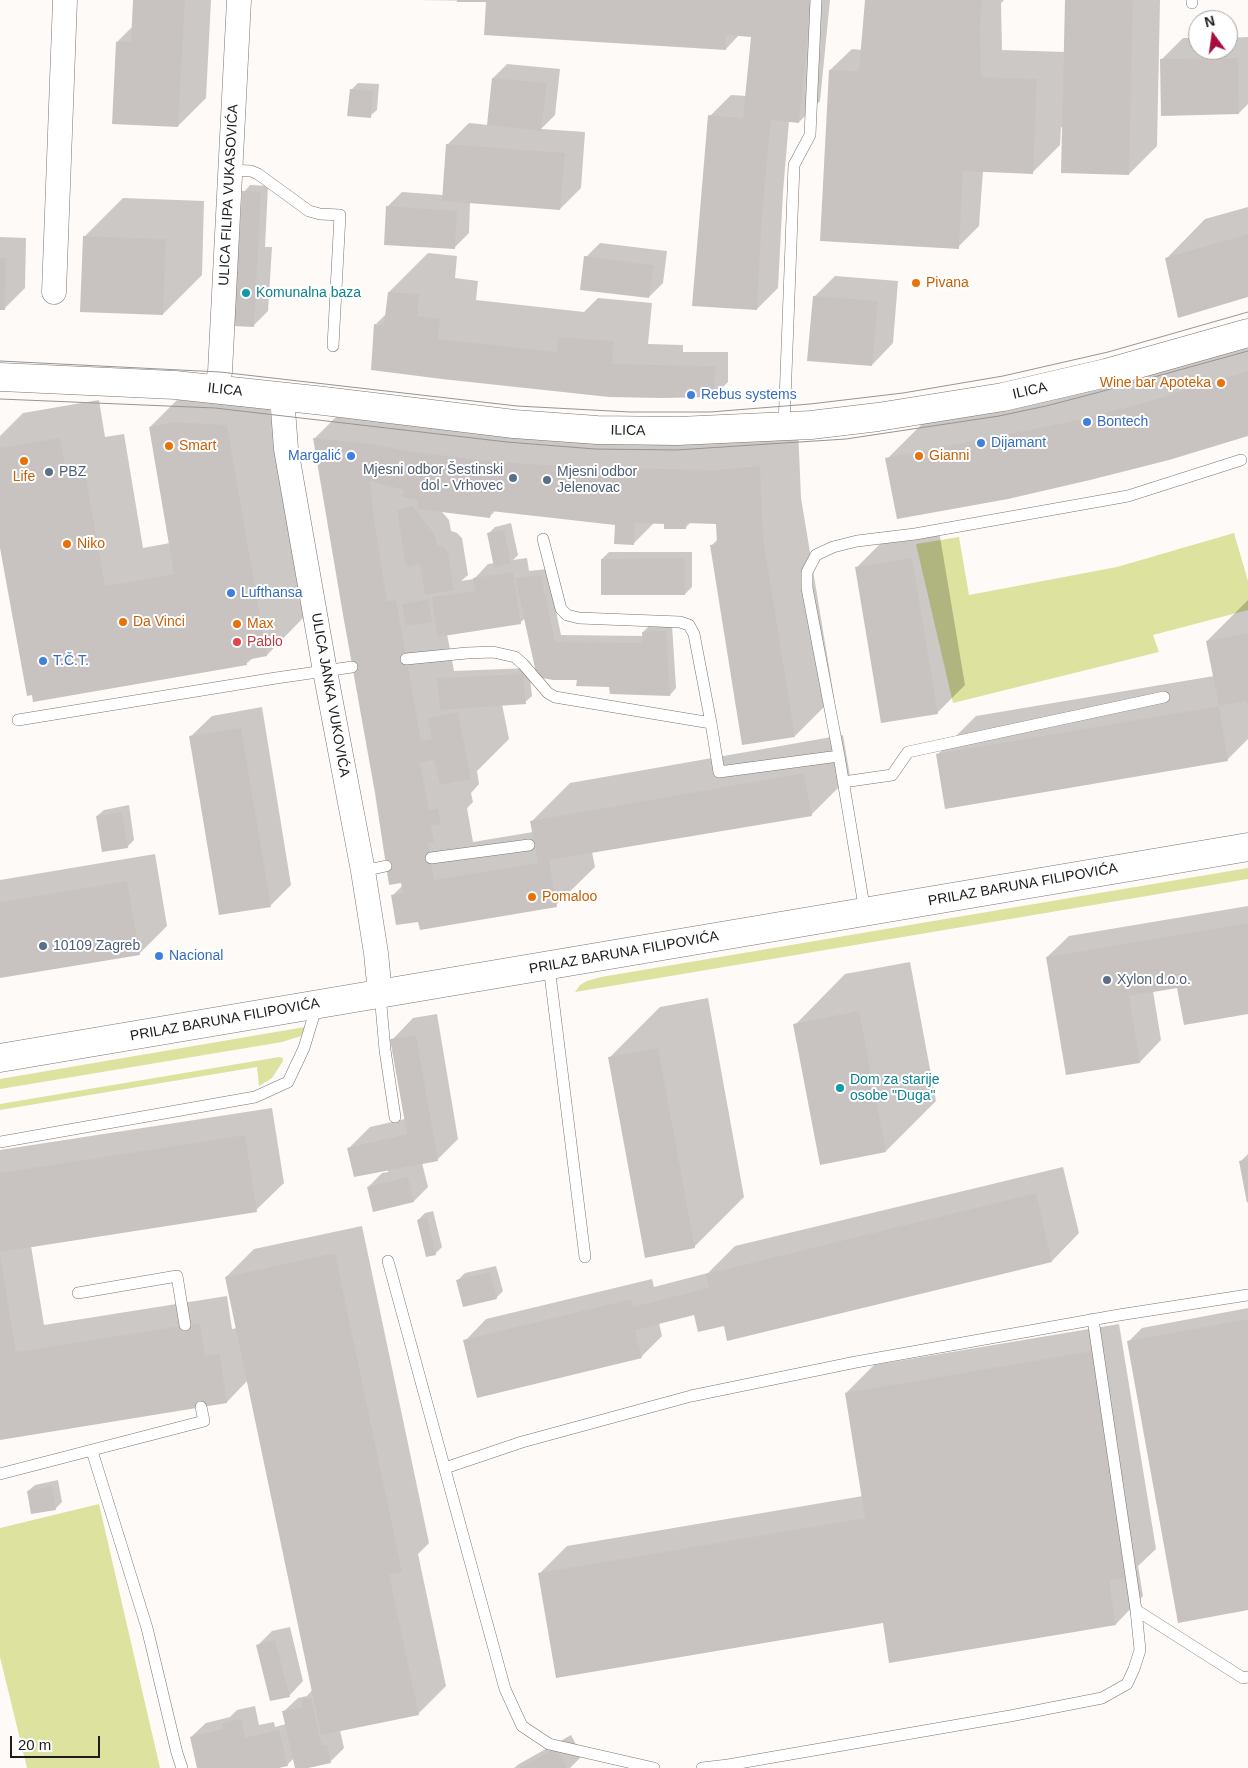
<!DOCTYPE html>
<meta charset="utf-8">
<style>
body{margin:0}
#map{position:relative;width:1248px;height:1768px;overflow:hidden;background:#fefaf7;font-family:Helvetica,sans-serif}
canvas{display:block}
.north{position:absolute;left:1188px;top:10px;width:50px;height:50px;box-sizing:border-box;background:#fff;border:1px solid #a5a4a4;border-radius:50%;rotate:346deg;font-size:14px;font-weight:700;line-height:20px;text-align:center;color:#1d1c1b}
.north::after{content:'';display:block;margin:auto;width:18px;height:22px;background:#a70e3d;clip-path:polygon(50% 0,100% 100%,50% 72%,0 100%)}
.scale{position:absolute;left:10px;top:1736px;width:90px;height:22px;box-sizing:border-box;border:2px solid #1d1c1b;border-top:0;padding-left:6px;font-size:15px;line-height:18px;white-space:nowrap;color:#1d1c1b;-webkit-text-stroke:4px #fff;paint-order:stroke}
</style>
<div id="map">
<canvas width="1248" height="1768"></canvas>
<div class="north">N</div>
<div class="scale">20 m</div>
</div>
<script>
const ctx = document.querySelector('canvas').getContext('2d');
ctx.lineJoin = 'round';
function fill(path, color) { ctx.fillStyle = color; ctx.fill(path, 'evenodd'); }
const shape = rows => new Path2D(rows.map(r => 'M' + r).join(''));
function stroke(path, color, width, dash) { ctx.strokeStyle = color; ctx.lineWidth = width; ctx.lineCap = dash ? 'butt' : 'round'; ctx.setLineDash(dash || []); ctx.stroke(path); }
function drawText(font, color, halo, rows, align = 'center') {
  ctx.font = font + ' Helvetica,sans-serif'; ctx.lineWidth = 4; ctx.setLineDash([]); ctx.textBaseline = 'middle'; ctx.strokeStyle = halo; ctx.fillStyle = color; for (const [text, x, y, turn = 0] of rows) {
    ctx.save(); ctx.translate(x, y); ctx.rotate((+turn || 0) * Math.PI / 180); ctx.textAlign = isNaN(turn) ? turn : align; if (halo) ctx.strokeText(text, 0, 0); ctx.fillText(text, 0, 0); ctx.restore();
  }
}
const green = shape([
 [1234,533,1248,581,1248,610,1153,635,1159,652,953,703,916,544,959,537,969,595,1117,567],
 [1248,868,1248,879,575,992,580,985,587,981,601,977],
 [305,1027,301,1036,282,1042,0,1089,0,1079],
 [279,1057,283,1058,283,1061,272,1078,259,1086,257,1067,0,1110,0,1104],
 [99,1504,160,1768,27,1768,0,1657,0,1528]
]);
const shadow = shape([
 [134,0,211,0,206,98,178,126,117,42,133,26],
 [418,0,830,0,820,101,799,122,789,121,783,192,778,288,757,309,710,116,731,95,747,96,752,36,739,35,726,49,487,1],
 [866,0,1004,0,1001,3,1002,50,1065,52,1066,0,1160,0,1157,146,1129,174,1061,127,1060,145,1032,173,983,171,979,226,958,247,830,70,852,49,862,50],
 [1248,37,1248,104,1239,113,1161,60,1183,38,1198,38,1198,50,1228,50,1228,38],
 [507,64,560,69,555,115,541,129,585,132,581,188,560,209,470,202,469,233,454,248,387,207,402,192,443,195,448,144,469,123,488,125,493,78],
 [358,83,379,84,377,110,370,116,351,90],
 [250,185,268,186,265,247,272,247,268,311,253,326,244,192],
 [123,198,204,201,202,275,163,314,84,237],
 [1248,207,1248,296,1167,258,1205,219],
 [0,237,26,238,25,288,4,309,0,309],
 [600,243,667,251,663,283,649,297,586,257],
 [428,253,457,256,455,278,478,281,476,300,584,312,598,298,652,303,648,344,683,345,683,352,728,352,728,382,714,396,663,397,376,324,387,313,389,292],
 [835,276,898,281,893,343,872,365,814,297],
 [1248,345,1248,436,887,459,926,420],
 [266,387,305,616,267,655,253,658,246,664,0,538,0,436,23,413,99,400,105,437,124,434,143,548,170,543,150,427,189,388],
 [353,400,412,406,798,428,801,498,834,697,795,736,711,546,718,539,717,523,691,522,686,527,665,523,655,522,633,544,616,524,496,510,489,517,441,511,449,520,451,531,457,533,462,538,468,575,461,581,474,579,488,564,495,563,488,534,495,527,511,523,518,555,513,560,527,558,529,571,547,569,561,635,644,636,643,632,650,625,672,625,676,688,670,695,579,679,525,618,520,623,447,634,454,671,529,668,532,696,525,702,502,704,509,739,477,771,479,784,471,793,473,802,467,808,473,842,533,832,531,822,570,783,843,735,850,776,811,815,592,852,595,867,556,905,419,921,392,896,403,885,376,792,314,439],
 [939,531,965,685,937,713,856,568,884,540],
 [609,552,692,552,692,587,685,594,602,559],
 [1248,600,1248,739,1227,760,937,755,976,716,1214,676,1207,641],
 [262,707,291,885,270,906,190,737,212,716],
 [129,805,134,840,127,847,97,816,104,810],
 [155,854,167,926,139,954,0,977,0,880],
 [1248,906,1248,1013,1179,986,1153,991,1161,1040,1140,1062,1047,957,1069,936],
 [910,962,936,1101,886,1151,795,1025,845,974],
 [708,998,744,1197,694,1247,610,1057,660,1007],
 [437,1014,458,1139,437,1160,422,1163,428,1187,414,1201,374,1210,368,1187,382,1173,388,1172,388,1169,349,1148,370,1127,405,1119,392,1040,413,1018],
 [272,1108,284,1183,256,1210,31,1246,44,1325,227,1296,232,1329,237,1328,226,1277,254,1249,362,1226,429,1543,418,1554,446,1686,418,1714,340,1730,344,1748,330,1762,296,1768,294,1758,287,1765,279,1768,199,1768,191,1737,206,1723,230,1717,237,1710,255,1706,259,1725,274,1722,275,1727,286,1724,283,1712,298,1698,307,1696,313,1689,248,1380,227,1402,0,1439,0,1150],
 [1248,1154,1248,1200,1240,1162],
 [1063,1167,1079,1233,1052,1261,725,1324,695,1314,659,1323,662,1336,641,1357,465,1341,486,1319,652,1279,654,1287,708,1273,735,1246],
 [433,1211,442,1247,435,1254,418,1220,425,1213],
 [496,1266,503,1291,496,1298,458,1280,465,1273],
 [1248,1308,1248,1608,1128,1342,1142,1328],
 [1119,1324,1156,1549,1138,1566,1143,1596,1116,1624,884,1622,539,1574,567,1546,863,1496,846,1393,874,1365],
 [58,1480,62,1502,55,1509,28,1491,35,1485],
 [290,1627,303,1681,289,1696,258,1645,272,1631],
 [571,1735,582,1756,570,1768,514,1768,519,1764]
]);
const building = shape([
 [133,0,185,0,178,127,112,124,116,42,131,42],
 [457,0,811,0,799,123,771,120,762,214,757,310,692,306,708,115,743,118,751,37,726,35,726,50,484,35,486,2,457,2],
 [865,0,982,0,980,26,981,77,1037,79,1033,174,963,171,959,249,820,241,829,70,859,71],
 [1065,0,1133,0,1129,175,1061,173],
 [1238,58,1239,114,1161,116,1160,59],
 [492,78,547,83,541,131,487,125],
 [350,89,373,91,371,118,347,116],
 [446,144,565,153,560,210,442,201],
 [242,191,261,192,254,327,234,326],
 [386,206,457,211,455,249,384,245],
 [1248,234,1248,297,1178,318,1165,258],
 [83,236,166,239,163,315,80,312],
 [584,256,654,265,649,298,580,290],
 [0,258,6,258,5,310,0,310],
 [388,292,419,294,417,316,440,319,438,339,557,352,558,337,614,341,612,364,715,366,714,397,662,398,609,397,442,379,371,370,374,324,384,325],
 [813,296,878,301,872,366,807,361],
 [1248,371,1248,436,1169,460,1090,480,1008,499,897,519,885,458,1078,420,1153,400],
 [175,422,227,425,267,656,246,660,247,665,33,702,32,695,27,696,0,548,0,448,60,438,67,475,85,472,105,586,174,574,149,427],
 [313,438,373,444,408,451,496,462,580,467,714,470,760,466,763,537,795,737,742,745,710,545,717,544,716,524,686,523,686,529,664,529,664,524,635,523,634,545,614,544,615,525,491,511,490,518,417,509,418,500,402,497,404,490,370,481,373,512,387,601,396,600,421,741,432,739,428,718,458,712,471,779,440,785,434,760,420,763,429,810,438,808,441,824,431,826,434,842,428,843,434,880,538,863,530,821,804,773,812,816,549,860,557,907,420,930,418,922,396,925,391,895,403,893,401,883,389,885,375,793,342,609],
 [413,506,435,535,437,545,443,546,448,553,454,590,425,595,420,564,406,567,397,510],
 [504,530,511,563,494,567,487,533],
 [685,558,685,595,601,595,601,559],
 [912,558,938,714,881,723,855,567],
 [513,572,521,624,437,637,432,597,475,591,473,578],
 [541,575,555,642,643,643,642,632,666,631,670,696,610,694,609,687,576,686,577,680,553,680,537,677,515,578],
 [428,599,432,622,406,626,402,604],
 [1248,633,1248,706,1246,701,1219,706,1206,641],
 [523,674,526,704,440,710,437,678],
 [1219,706,1228,761,945,809,936,754],
 [241,728,271,907,219,915,189,736],
 [122,812,128,848,102,852,96,816],
 [127,881,140,955,0,978,0,902],
 [1248,923,1248,1014,1184,1025,1177,988,1129,996,1140,1063,1066,1075,1046,957],
 [859,1011,886,1152,820,1165,793,1024],
 [416,1035,438,1161,354,1177,347,1148,407,1134,390,1039],
 [658,1048,695,1248,645,1258,608,1057],
 [245,1135,257,1212,0,1252,0,1173],
 [1248,1159,1248,1202,1247,1203,1239,1161],
 [408,1177,414,1202,373,1212,367,1187],
 [1036,1193,1052,1262,727,1341,724,1326,698,1332,694,1315,635,1330,642,1358,477,1398,463,1340,631,1299,633,1307,709,1288,706,1274],
 [427,1217,436,1255,426,1257,417,1220],
 [335,1253,402,1572,389,1575,419,1715,321,1735,225,1277],
 [0,1255,16,1352,200,1323,205,1356,220,1354,227,1403,0,1440],
 [490,1272,497,1299,463,1307,456,1280],
 [1248,1319,1248,1610,1178,1623,1127,1341],
 [1092,1351,1129,1577,1109,1581,1116,1625,889,1663,883,1623,556,1678,538,1573,865,1518,845,1393],
 [52,1486,56,1510,31,1514,27,1491],
 [275,1640,290,1697,270,1701,256,1645],
 [311,1698,322,1746,327,1745,331,1763,308,1768,295,1768,282,1711,303,1707,301,1699],
 [241,1719,245,1738,279,1730,288,1766,278,1768,197,1768,190,1737,223,1729,221,1724],
 [556,1748,567,1768,520,1768]
]);
const service = shape([
 [1192,3,1192,0],
 [231,170,251,171,258,174,309,211,320,214,340,215,333,346],
 [784,426,794,165,810,135,816,0],
 [543,539,561,609,567,615,579,618,680,622,689,625,694,634,711,723],
 [406,659,467,653,493,652,515,657,523,664,548,693,555,697,711,723,719,772,839,756],
 [18,720,276,678,352,667],
 [843,782,892,775,908,752,1164,697],
 [431,858,529,845],
 [363,871,386,866],
 [865,912,839,756,807,588,807,572,816,555,833,547,857,541,915,534,1128,496,1241,460],
 [549,966,585,1257],
 [380,994,385,1050,395,1117],
 [0,1142,255,1097,288,1082,304,1048,317,1005],
 [388,1261,505,1689,522,1726,549,1744,654,1768],
 [78,1293,177,1276,185,1325],
 [92,1451,147,1628,177,1753,182,1768],
 [445,1468,522,1442,691,1396,856,1362,1119,1315,1248,1295],
 [0,1474,204,1421,201,1407],
 [1136,1610,1243,1678,1248,1677],
 [702,1768,728,1765,1010,1716,1102,1698,1127,1684,1134,1669,1140,1650,1136,1610,1093,1319]
]);
const minor = shape([
 [54,292,65,0],
 [212,389,218,380,220,372,239,0],
 [282,396,286,449,325,671,363,871,376,953,380,994]
]);
const secondary = shape([
 [0,377,175,385,324,401,514,424,597,430,678,431,811,425,878,417,1003,397,1106,373,1248,333],
 [0,1058,1248,847]
]);
const tram = shape([
 [0,361,220,372,517,406,630,412,710,412,810,404,903,393,1003,376,1108,352,1248,312],
 [0,399,215,408,507,442,595,449,676,450,846,439,999,416,1046,406,1096,393,1248,351]
]);
const markers = [
 [916,283,5,"#e8710a"],
 [246,293,5,"#0f9aa8"],
 [1221,383,5,"#e8710a"],
 [691,395,5,"#3f7fe0"],
 [1087,422,5,"#3f7fe0"],
 [981,443,5,"#3f7fe0"],
 [169,446,5,"#e8710a"],
 [351,456,5,"#3f7fe0"],
 [919,456,5,"#e8710a"],
 [24,461,5,"#e8710a"],
 [49,472,5,"#5c6f8a"],
 [513,478,5,"#5c6f8a"],
 [547,480,5,"#5c6f8a"],
 [67,544,5,"#e8710a"],
 [231,593,5,"#3f7fe0"],
 [123,622,5,"#e8710a"],
 [237,624,5,"#e8710a"],
 [237,642,5,"#e0444e"],
 [43,661,5,"#3f7fe0"],
 [532,897,5,"#e8710a"],
 [43,946,5,"#5c6f8a"],
 [159,956,5,"#3f7fe0"],
 [1107,980,5,"#5c6f8a"],
 [840,1088,5,"#0f9aa8"]
];
const streetNames = [
 ["ULICA FILIPA VUKASOVIĆA",229,195,-87],
 ["ILICA",225,390,6],
 ["ILICA",1030,391,-13],
 ["ILICA",628,431,1],
 ["ULICA JANKA VUKOVIĆA",330,695,80],
 ["PRILAZ BARUNA FILIPOVIĆA",1023,885,-10],
 ["PRILAZ BARUNA FILIPOVIĆA",624,953,-10],
 ["PRILAZ BARUNA FILIPOVIĆA",225,1020,-10]
];
const foodNames = [
 ["Pivana",926,283],
 ["Wine bar Apoteka",1211,383,"right"],
 ["Smart",179,446],
 ["Gianni",929,456],
 ["Life",24,477,"center"],
 ["Niko",77,544],
 ["Da Vinci",133,622],
 ["Max",247,624],
 ["Pomaloo",542,897]
];
const cultureNames = [
 ["Komunalna baza",256,293],
 ["Dom za starije",850,1080],
 ["osobe \"Duga\"",850,1096]
];
const shopNames = [
 ["Rebus systems",701,395],
 ["Bontech",1097,422],
 ["Dijamant",991,443],
 ["Margalić",341,456,"right"],
 ["Lufthansa",241,593],
 ["T.Č.T.",53,661],
 ["Nacional",169,956]
];
const serviceNames = [
 ["Mjesni odbor Šestinski",503,470,"right"],
 ["dol - Vrhovec",503,486,"right"],
 ["PBZ",59,472],
 ["Mjesni odbor",557,472],
 ["Jelenovac",557,488],
 ["10109 Zagreb",53,946],
 ["Xylon d.o.o.",1117,980]
];
const healthNames = [
 ["Pablo",247,642]
];
fill(green, '#dde29e');
fill(shadow, '#0003');
fill(building, '#c8c3c1');
stroke(service, '#797673', 12);
stroke(minor, '#797673', 25);
stroke(secondary, '#797673', 29);
stroke(service, '#fff', 11);
stroke(minor, '#fff', 24);
stroke(secondary, '#fff', 28);
stroke(tram, '#979492', 1);
for (const [x, y, r, color] of markers) { const dot = new Path2D(); dot.arc(x, y, r, 0, 2 * Math.PI); ctx.fillStyle = color; ctx.fill(dot); stroke(dot, '#fff', 2); }
drawText('14px', '#1d1c1b', '#fff', streetNames);
drawText('14px', '#c56008', '#fff', foodNames, 'left');
drawText('14px', '#0d838f', '#fff', cultureNames, 'left');
drawText('14px', '#366cbe', '#fff', shopNames, 'left');
drawText('14px', '#4e5e75', '#fff', serviceNames, 'left');
drawText('14px', '#be3a42', '#fff', healthNames, 'left');
</script>
